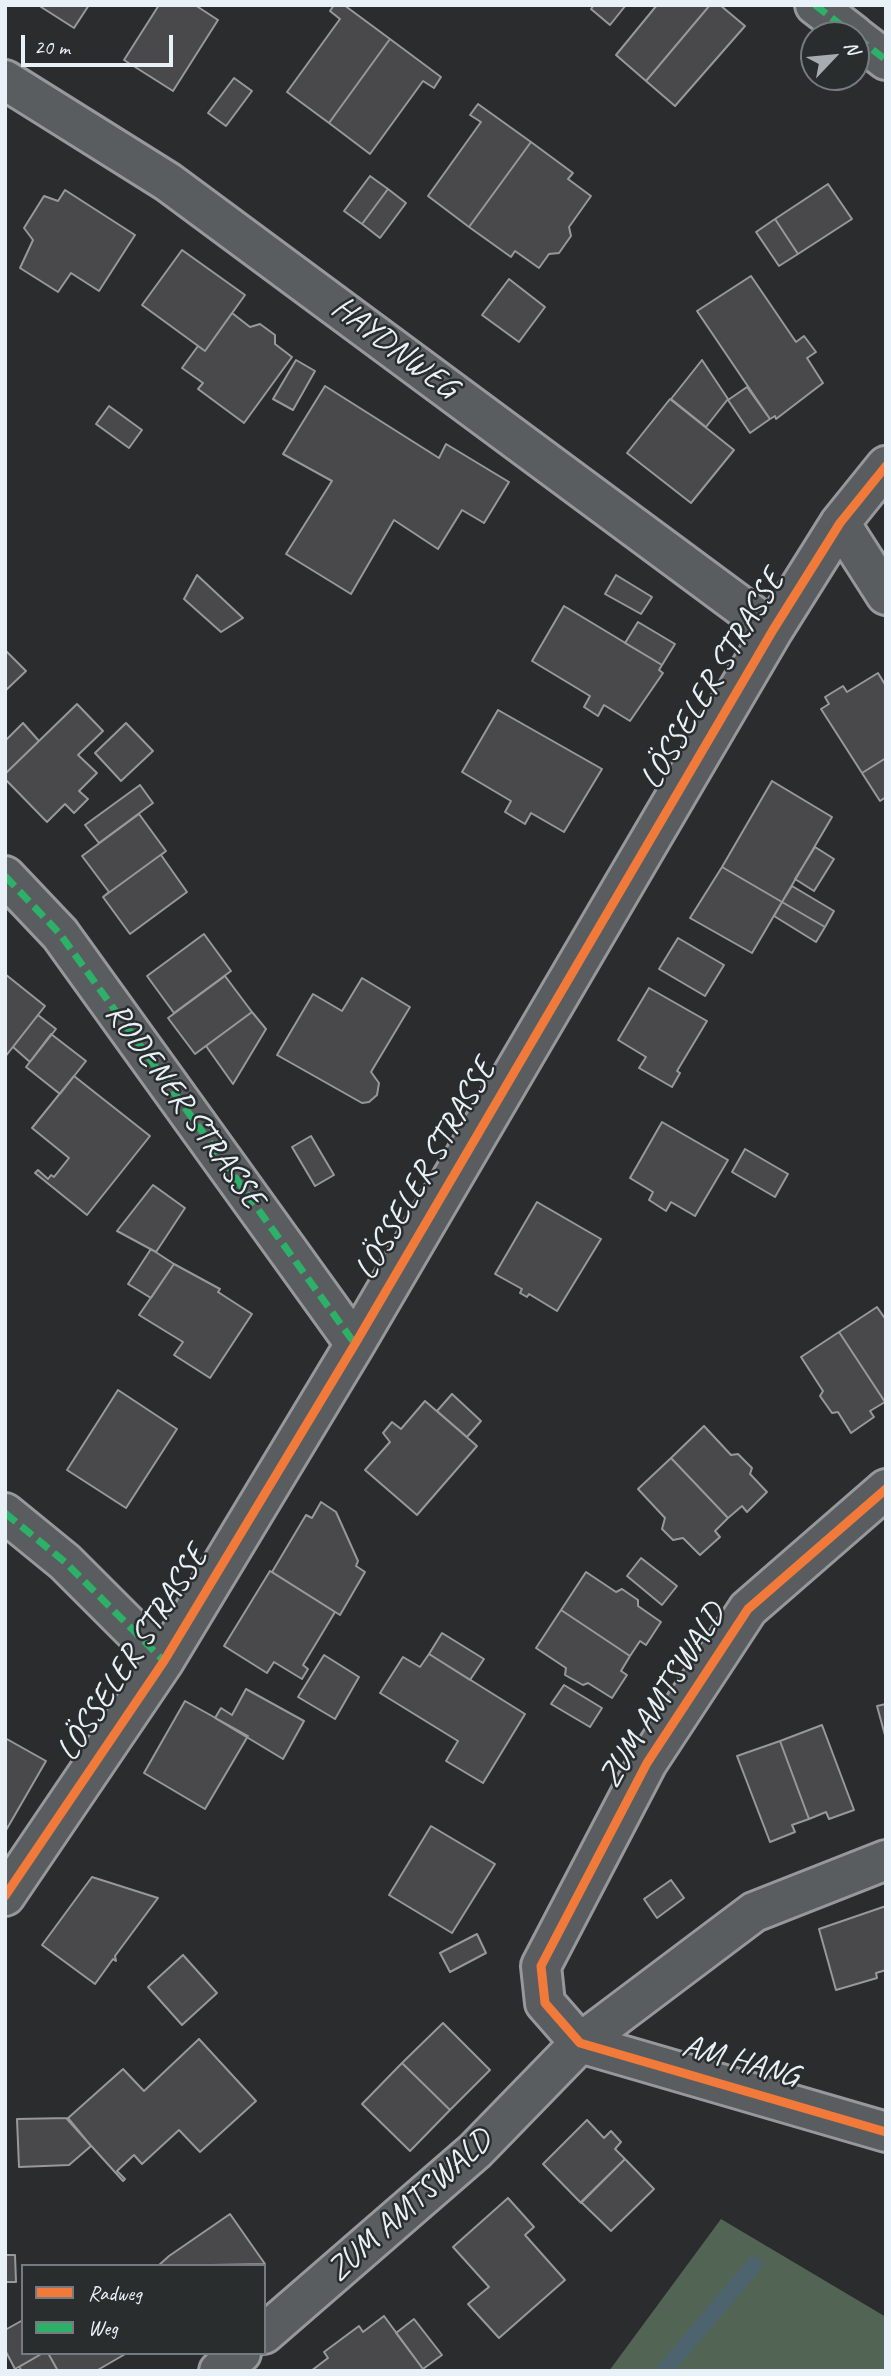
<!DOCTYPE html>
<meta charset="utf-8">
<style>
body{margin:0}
#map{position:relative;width:891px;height:2376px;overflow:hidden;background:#2b2c2d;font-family:Caveat,sans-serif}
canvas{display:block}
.frame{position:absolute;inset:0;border:7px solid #e8f1f8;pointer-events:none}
.legend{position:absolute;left:21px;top:2264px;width:245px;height:91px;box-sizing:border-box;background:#2a2d2e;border:2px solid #767b7f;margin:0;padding:9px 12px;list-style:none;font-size:21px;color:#e8f1f8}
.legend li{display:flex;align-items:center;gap:14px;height:35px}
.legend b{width:35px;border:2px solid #767b7f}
.north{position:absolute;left:800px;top:21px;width:70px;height:70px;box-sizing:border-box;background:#2a2d2e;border:2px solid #767b7f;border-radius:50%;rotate:64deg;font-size:19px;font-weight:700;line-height:28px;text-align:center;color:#e8f1f8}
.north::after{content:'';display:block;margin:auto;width:24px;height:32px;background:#a6acb1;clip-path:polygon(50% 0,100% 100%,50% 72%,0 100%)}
.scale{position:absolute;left:21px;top:35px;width:152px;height:32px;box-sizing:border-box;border:4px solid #e8f1f8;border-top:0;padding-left:9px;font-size:21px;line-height:24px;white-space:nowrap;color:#e8f1f8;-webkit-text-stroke:5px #2a2d2e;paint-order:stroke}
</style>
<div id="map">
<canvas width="891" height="2376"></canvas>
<div class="frame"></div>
<ul class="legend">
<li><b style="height:9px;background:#f17a3a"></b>Radweg</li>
<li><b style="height:9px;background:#2db169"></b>Weg</li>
</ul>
<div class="north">N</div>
<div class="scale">20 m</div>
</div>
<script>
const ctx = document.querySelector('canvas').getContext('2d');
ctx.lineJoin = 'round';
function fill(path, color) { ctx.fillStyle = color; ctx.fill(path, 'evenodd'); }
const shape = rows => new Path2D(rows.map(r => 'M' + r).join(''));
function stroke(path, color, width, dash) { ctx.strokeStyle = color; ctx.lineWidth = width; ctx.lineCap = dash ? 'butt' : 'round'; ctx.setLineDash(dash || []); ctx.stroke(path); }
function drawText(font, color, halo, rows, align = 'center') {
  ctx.font = font + ' Caveat,sans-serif'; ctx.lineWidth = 5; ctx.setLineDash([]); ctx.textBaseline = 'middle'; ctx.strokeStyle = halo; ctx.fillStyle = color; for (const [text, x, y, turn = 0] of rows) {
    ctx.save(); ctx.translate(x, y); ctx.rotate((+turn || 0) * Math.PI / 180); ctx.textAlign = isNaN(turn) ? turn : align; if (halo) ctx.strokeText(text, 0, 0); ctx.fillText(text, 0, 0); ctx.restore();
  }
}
const green = shape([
 [721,2219,886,2317,886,2371,609,2371]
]);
const stream = shape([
 [664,2371,754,2265]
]);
const building = shape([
 [38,5,89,5,74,28,38,5],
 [159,5,195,5,218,20,173,91,124,60,159,5],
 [334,5,344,5,390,39,329,123,287,92,340,19,330,11,334,5],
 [594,5,626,5,610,25,591,9,594,5],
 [657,5,710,5,646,81,616,55,657,5],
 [710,5,720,5,745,26,675,106,646,81,710,5],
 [390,39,441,77,434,88,423,81,370,154,329,123,390,39],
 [234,78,252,91,226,126,208,113,234,78],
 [478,104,531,142,469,227,428,196,481,122,470,115,478,104],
 [531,142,573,173,568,179,591,196,569,227,571,236,559,253,549,254,539,268,515,251,511,257,469,227,531,142],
 [370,176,388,189,362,224,344,211,370,176],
 [828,184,852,219,798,254,775,219,828,184],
 [388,189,406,203,380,238,362,224,388,189],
 [65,190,135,235,99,291,71,273,58,292,20,268,33,240,24,228,44,196,58,201,65,190],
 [775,219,798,254,779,266,756,232,775,219],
 [182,250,245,295,205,351,142,305,182,250],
 [751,276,796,342,804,336,816,352,807,358,823,383,776,419,775,416,770,419,697,311,751,276],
 [509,279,545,307,519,342,482,315,509,279],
 [232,313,250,327,260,324,275,335,275,344,292,357,244,423,198,389,203,383,182,368,198,346,205,351,232,313],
 [296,360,315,371,293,410,273,399,296,360],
 [702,360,728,399,706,427,671,399,702,360],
 [325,386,439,458,446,444,509,482,484,523,462,510,438,549,394,520,351,594,286,554,332,481,283,454,325,386],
 [747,387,770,419,750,433,728,400,747,387],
 [670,399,734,450,691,503,627,453,670,399],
 [109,406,142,430,129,448,96,424,109,406],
 [197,575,243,618,221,632,184,599,197,575],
 [616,575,652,597,641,614,605,594,616,575],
 [564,606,662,665,659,670,663,673,630,721,604,705,598,716,584,707,590,696,532,661,564,606],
 [638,622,675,644,662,665,625,643,638,622],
 [5,650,26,671,5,691,5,650],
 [878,673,886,686,886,758,862,773,821,709,829,704,825,697,843,686,847,692,878,673],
 [77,704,103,731,78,755,97,773,79,791,88,799,74,813,65,804,47,822,5,779,5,774,77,704],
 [498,710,602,769,564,832,531,813,525,824,505,812,511,801,462,772,498,710],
 [23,723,39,741,6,773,5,741,23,723],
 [126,723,153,751,121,781,95,753,126,723],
 [886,758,886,797,880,801,862,773,886,758],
 [772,781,832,817,782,902,722,867,772,781],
 [140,785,153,803,99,843,85,825,140,785],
 [139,814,166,851,103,897,109,892,82,856,139,814],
 [815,847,834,859,814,891,795,879,815,847],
 [166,851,161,855,187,892,130,934,103,897,166,851],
 [722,867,782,902,752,953,690,918,722,867],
 [792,886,834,911,825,927,782,902,792,886],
 [782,902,825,927,816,942,774,916,782,902],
 [204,934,231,971,174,1013,147,976,204,934],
 [678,938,724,965,705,996,659,969,678,938],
 [5,974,45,1006,5,1057,5,974],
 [225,976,252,1012,195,1054,168,1018,225,976],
 [362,978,410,1007,371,1072,379,1083,377,1095,369,1102,362,1103,277,1055,313,994,342,1011,362,978],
 [649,988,707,1021,677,1071,680,1073,672,1087,639,1068,646,1057,618,1040,649,988],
 [252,1012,266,1029,233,1084,206,1046,252,1012],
 [38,1015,56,1029,30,1062,13,1047,38,1015],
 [51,1034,86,1061,60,1094,26,1067,51,1034],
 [74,1076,150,1136,87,1215,35,1173,38,1170,48,1179,51,1175,54,1177,69,1158,32,1128,74,1076],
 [662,1122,728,1160,695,1216,671,1202,666,1211,649,1200,653,1192,630,1178,662,1122],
 [311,1136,334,1175,315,1186,292,1147,311,1136],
 [745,1149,788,1174,775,1197,732,1172,745,1149],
 [153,1185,185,1208,156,1252,117,1231,153,1185],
 [537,1202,601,1239,557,1311,529,1294,527,1297,520,1293,522,1289,495,1274,537,1202],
 [151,1249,174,1264,151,1298,128,1284,151,1249],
 [174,1264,220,1289,218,1292,252,1314,210,1378,174,1355,183,1342,139,1315,174,1264],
 [877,1307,886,1320,885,1402,839,1332,877,1307],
 [839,1332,885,1402,870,1411,874,1417,851,1433,838,1412,832,1413,820,1396,823,1391,801,1357,839,1332],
 [118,1390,177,1429,126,1508,67,1470,118,1390],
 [452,1394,481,1421,467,1437,437,1411,452,1394],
 [425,1401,477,1446,417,1515,365,1470,390,1442,383,1433,392,1422,401,1429,425,1401],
 [704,1426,731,1455,738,1454,752,1468,750,1474,767,1492,747,1512,742,1506,728,1518,671,1458,704,1426],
 [671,1458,728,1518,715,1531,720,1537,700,1555,683,1538,673,1540,662,1529,665,1518,638,1489,671,1458],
 [321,1502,336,1512,358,1561,356,1566,365,1572,340,1615,272,1572,306,1515,312,1518,321,1502],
 [641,1558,677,1586,662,1605,627,1576,641,1558],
 [270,1571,335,1612,303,1665,308,1669,302,1679,274,1662,267,1673,224,1646,270,1571],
 [586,1572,616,1592,622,1589,638,1600,638,1606,661,1622,646,1645,640,1641,630,1656,561,1610,586,1572],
 [561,1610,630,1656,621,1671,627,1675,612,1698,588,1683,583,1685,565,1675,566,1668,536,1648,561,1610],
 [442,1633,484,1659,470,1680,429,1654,442,1633],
 [429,1654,525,1714,483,1783,446,1761,458,1741,380,1693,403,1657,420,1667,429,1654],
 [324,1655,359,1677,335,1719,298,1697,324,1655],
 [564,1685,602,1708,590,1727,551,1704,564,1685],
 [246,1689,304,1721,283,1759,215,1718,221,1708,232,1715,246,1689],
 [185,1701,248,1736,205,1809,144,1773,185,1701],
 [886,1704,886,1739,877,1706,886,1704],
 [822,1725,854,1810,829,1819,826,1812,809,1819,780,1741,822,1725],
 [5,1738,46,1761,5,1832,5,1738],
 [780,1741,809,1819,792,1825,795,1832,770,1842,737,1756,780,1741],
 [431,1826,495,1864,452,1933,389,1895,431,1826],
 [92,1877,158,1898,115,1956,116,1961,113,1959,95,1984,42,1945,92,1877],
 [671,1880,684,1898,657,1918,644,1899,671,1880],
 [886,1906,886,1970,876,1973,877,1978,836,1990,819,1929,886,1906],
 [477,1934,486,1953,450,1972,440,1953,477,1934],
 [183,1955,217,1993,182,2025,148,1987,183,1955],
 [443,2023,490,2070,450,2110,402,2063,443,2023],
 [199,2039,256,2101,200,2152,179,2130,142,2164,134,2155,117,2171,125,2179,123,2181,67,2119,123,2069,144,2091,199,2039],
 [402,2063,450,2110,410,2151,362,2104,402,2063],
 [68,2118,91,2146,69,2165,19,2167,17,2119,68,2118],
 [587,2120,604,2138,611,2131,621,2142,615,2149,625,2159,581,2203,543,2164,587,2120],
 [625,2159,654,2189,611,2231,581,2202,625,2159],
 [508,2198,534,2227,525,2235,565,2280,499,2338,468,2304,489,2287,453,2247,508,2198],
 [230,2214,265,2264,158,2266,169,2256,230,2214],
 [5,2255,15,2255,16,2282,5,2282,5,2255],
 [384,2316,423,2369,420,2371,311,2371,328,2358,324,2352,359,2326,363,2332,384,2316],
 [414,2319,442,2355,423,2369,396,2333,414,2319],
 [23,2320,23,2353,43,2353,15,2369,5,2350,5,2330,23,2320],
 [43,2353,48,2353,58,2371,22,2371,19,2367,43,2353],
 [48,2353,127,2353,96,2371,58,2371,48,2353]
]);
const minor = shape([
 [815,5,854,35],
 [856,37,886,60],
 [5,80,168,182,773,630],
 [840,523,886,595],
 [5,876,60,934,355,1344],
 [886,1489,748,1609,647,1763,541,1966,545,2003,580,2043,886,2132],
 [5,1513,65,1562,164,1661],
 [5,1896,164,1661,355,1344,773,630,840,523,886,466],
 [264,2334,475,2151,580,2043,754,1912,886,1860],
 [219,2371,241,2353]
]);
const quiet = shape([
 [815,5,854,35],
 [856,37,886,60],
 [5,876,60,934,355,1344],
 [5,1513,65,1562,164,1661]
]);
const cycleway = shape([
 [886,1489,748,1609,647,1763,541,1966,545,2003,580,2043,886,2132],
 [5,1896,164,1661,355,1344,773,630,840,523,886,466]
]);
const streetNames = [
 ["HAYDNWEG",394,348,37],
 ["LÖSSELER STRASSE",713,680,-59],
 ["RODENER STRASSE",184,1106,54],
 ["LÖSSELER STRASSE",426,1170,-60],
 ["LÖSSELER STRASSE",133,1654,-57],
 ["ZUM AMTSWALD",663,1696,-58],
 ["AM HANG",740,2062,16],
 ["ZUM AMTSWALD",410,2206,-42]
];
fill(green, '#526554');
stroke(stream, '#4d646f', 16);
fill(building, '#49484a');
stroke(building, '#96989a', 2);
stroke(minor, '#96989a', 44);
stroke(minor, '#5a5d60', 38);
stroke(quiet, '#2db169', 7, [14, 7]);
stroke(cycleway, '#f17a3a', 9);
drawText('33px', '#e8f1f8', '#2a2d2e', streetNames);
</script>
